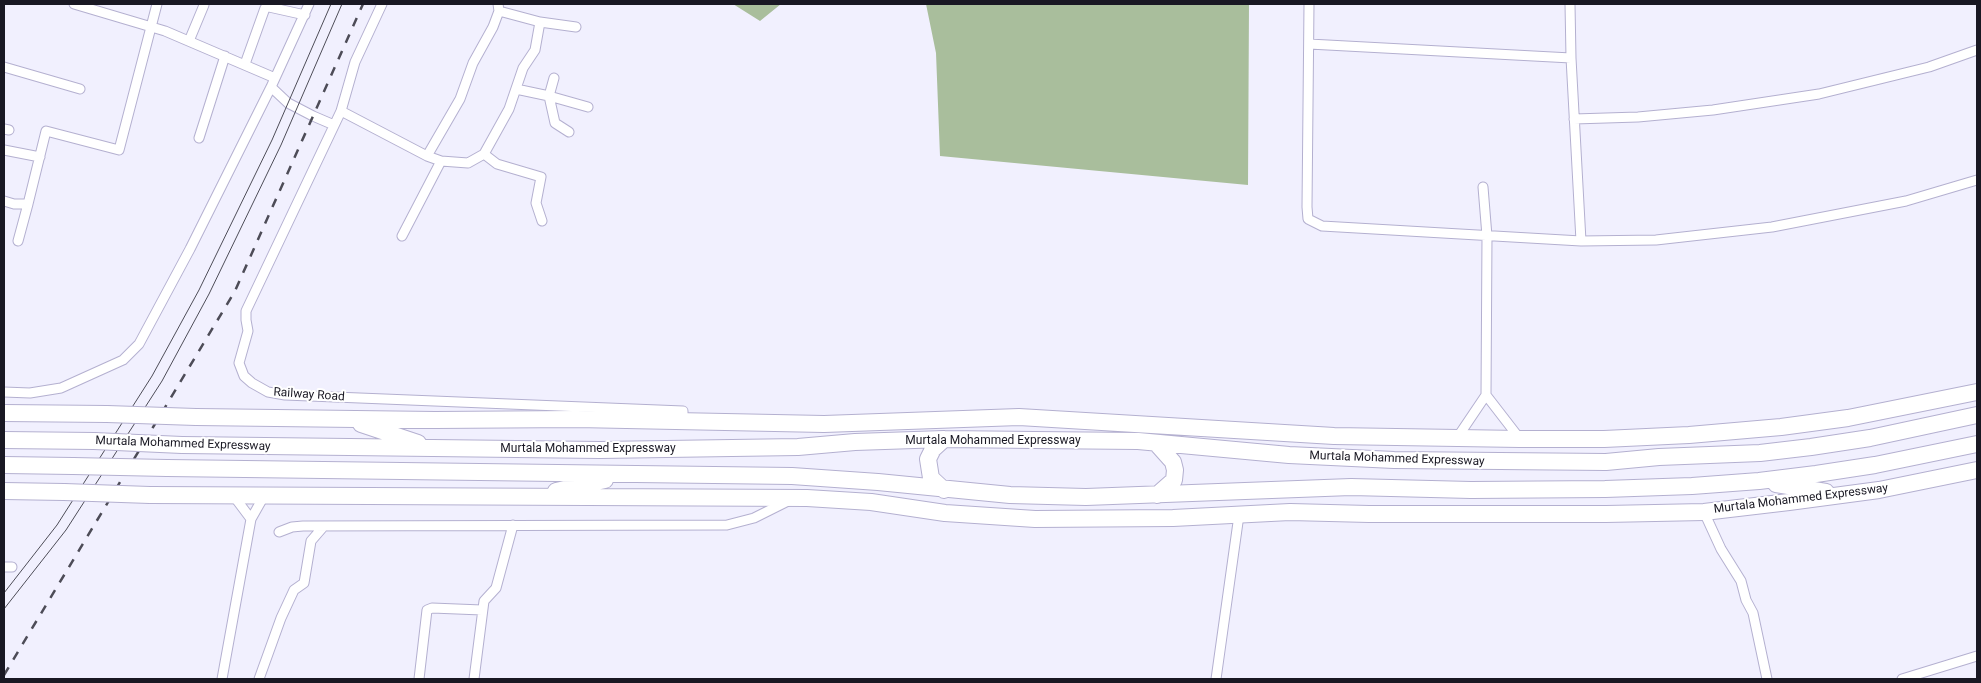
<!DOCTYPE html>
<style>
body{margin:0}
#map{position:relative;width:1981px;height:683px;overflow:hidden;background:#f1f0fe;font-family:Roboto,sans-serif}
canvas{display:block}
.frame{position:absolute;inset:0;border:5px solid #191823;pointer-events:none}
</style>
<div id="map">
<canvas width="1981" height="683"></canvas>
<div class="frame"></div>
</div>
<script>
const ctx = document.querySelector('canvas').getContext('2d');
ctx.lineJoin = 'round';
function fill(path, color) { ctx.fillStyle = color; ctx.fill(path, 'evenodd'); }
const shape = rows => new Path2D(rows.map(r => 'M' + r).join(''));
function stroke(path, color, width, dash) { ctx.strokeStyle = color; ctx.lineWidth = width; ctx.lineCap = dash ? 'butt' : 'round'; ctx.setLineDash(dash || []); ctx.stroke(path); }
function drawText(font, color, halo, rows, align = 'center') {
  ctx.font = font + ' Roboto,sans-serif'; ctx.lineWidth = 4; ctx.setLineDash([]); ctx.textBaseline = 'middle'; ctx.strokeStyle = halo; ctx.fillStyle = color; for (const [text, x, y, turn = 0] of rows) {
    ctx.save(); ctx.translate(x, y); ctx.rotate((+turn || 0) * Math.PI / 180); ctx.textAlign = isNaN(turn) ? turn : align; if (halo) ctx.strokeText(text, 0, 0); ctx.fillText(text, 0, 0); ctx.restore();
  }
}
const forest = shape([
 [733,4,781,4,760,21],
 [926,4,1249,4,1248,185,940,156,936,53]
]);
const street = shape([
 [74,4,165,31,275,78],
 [382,4,355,62,341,111,246,311,246,320,248,331,239,363,244,376,252,383,268,392,285,395,683,411,683,421],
 [1570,4,1571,58],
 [540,22,576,27],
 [189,41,204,5],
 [1309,44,1571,58,1581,241,1322,226,1308,219,1307,207,1309,4],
 [245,64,265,8,269,7,305,15],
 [4,67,80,89],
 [271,87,288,103,313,116,334,125],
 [516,89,549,96,554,78],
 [341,111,427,156,460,99,473,63,493,27,499,11,498,4],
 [1574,119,1638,117,1713,110,1819,94,1929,67,1977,50],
 [4,129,9,130],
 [569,132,555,123,549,96,588,107],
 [199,138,225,56],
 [4,150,40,157],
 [484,154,497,164,541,177,536,203,542,221],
 [427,156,441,161,468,163,484,154,509,109,523,68,535,50,540,22,499,11],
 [4,201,14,204,28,204,46,131,119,150,157,4],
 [402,236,441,161],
 [18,241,28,204],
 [1581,241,1656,240,1772,227,1906,201,1977,180],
 [4,392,30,393,61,388,123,360,139,344,190,249,271,87,309,4],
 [1486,395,1520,439],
 [1457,438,1486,395,1487,236,1483,187],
 [233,495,251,519],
 [1704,512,1721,549,1741,581,1746,600,1753,613,1767,679],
 [279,532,292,527,303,526,727,525,754,518,788,501],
 [4,567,12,567],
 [222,679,251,519,264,496],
 [259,679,281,618,294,590,304,583,311,541,324,526],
 [419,679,427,610,432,608,482,610],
 [474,679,484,601,496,588,513,525],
 [1216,679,1239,515],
 [1902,679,1977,656]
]);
const highway = shape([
 [4,413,107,414],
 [196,417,435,420,577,419,824,424,1019,417,1334,436,1520,439,1604,439,1689,435,1781,427,1848,418,1977,392],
 [361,424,418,443],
 [4,440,94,441],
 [1156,443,1173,462,1175,470,1174,480,1157,495],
 [182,445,600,450,798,447,855,442,944,439,1034,440,1138,441,1289,455,1394,460,1606,462,1659,457,1760,453,1811,447,1870,438,1977,415],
 [4,465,73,466],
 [167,468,792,476,878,482,1010,495,1086,497,1351,487,1471,490,1605,489,1692,486,1759,481,1816,474,1875,465,1977,444],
 [1776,484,1826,492],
 [944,490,931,478,928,459,933,449,944,439],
 [4,491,64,492],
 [556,491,605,480],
 [150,495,807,498,871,502,945,513,1035,519,1173,518,1290,512,1369,514,1606,514,1704,512,1789,502,1879,490,1977,470]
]);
const tram = shape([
 [4,593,57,525,152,376,199,290,272,140,331,4],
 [4,609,66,530,162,381,209,294,281,145,342,4]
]);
const rail = shape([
 [4,675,235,291,363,4]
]);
const highwayBridge = shape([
 [107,414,196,417],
 [94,441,182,445],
 [73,466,167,468],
 [64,492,150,495]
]);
const streetNames = [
 ["Railway Road",309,395,4],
 ["Murtala Mohammed Expressway",993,441],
 ["Murtala Mohammed Expressway",183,444,2],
 ["Murtala Mohammed Expressway",588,449],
 ["Murtala Mohammed Expressway",1397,459,2],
 ["Murtala Mohammed Expressway",1801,499,-7]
];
fill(forest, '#a9be9c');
stroke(street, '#b4b0d0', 11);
stroke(highway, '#b4b0d0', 18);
stroke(street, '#fff', 9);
stroke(highway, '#fff', 16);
stroke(tram, '#4d4c57', 1);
stroke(rail, '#4d4c57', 2.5, [9, 9]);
stroke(highwayBridge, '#b4b0d0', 18, []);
stroke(highwayBridge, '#fff', 16);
drawText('12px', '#191823', '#fff', streetNames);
</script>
